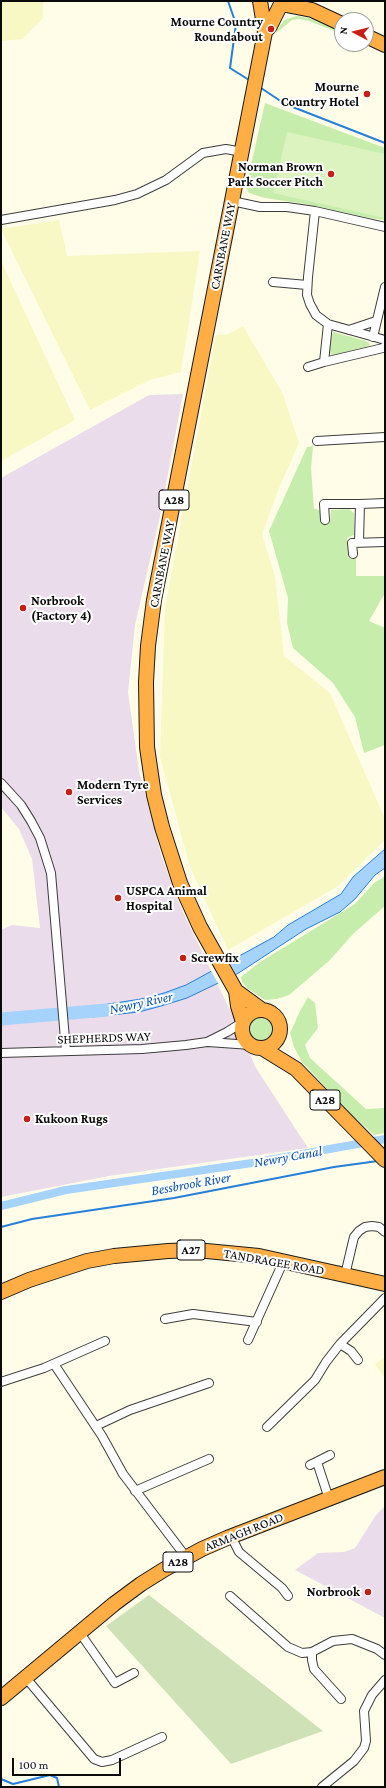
<!DOCTYPE html>
<style>
body{margin:0}
#map{position:relative;width:386px;height:1788px;overflow:hidden;background:#fffde7;font-family:"Crimson Pro",serif}
canvas{display:block}
.frame{position:absolute;inset:0;border:2px solid #0a0a0a;pointer-events:none}
.north{position:absolute;left:334px;top:12px;width:40px;height:40px;box-sizing:border-box;background:#fff;border:1px solid #9d9d9d;border-radius:50%;rotate:277deg;font-size:11px;font-weight:700;line-height:16px;text-align:center;color:#0a0a0a}
.north::after{content:'';display:block;margin:auto;width:14px;height:18px;background:#c62016;clip-path:polygon(50% 0,100% 100%,50% 72%,0 100%)}
.scale{position:absolute;left:12px;top:1758px;width:109px;height:18px;box-sizing:border-box;border:2px solid #0a0a0a;border-top:0;padding-left:5px;font-size:12px;line-height:14px;white-space:nowrap;color:#0a0a0a;-webkit-text-stroke:3px #fff;paint-order:stroke}
</style>
<div id="map">
<canvas width="386" height="1788"></canvas>
<div class="frame"></div>
<div class="north">N</div>
<div class="scale">100 m</div>
</div>
<script>
const ctx = document.querySelector('canvas').getContext('2d');
ctx.lineJoin = 'round';
function fill(path, color) { ctx.fillStyle = color; ctx.fill(path, 'evenodd'); }
const shape = rows => new Path2D(rows.map(r => 'M' + r).join(''));
function stroke(path, color, width, dash) { ctx.strokeStyle = color; ctx.lineWidth = width; ctx.lineCap = dash ? 'butt' : 'round'; ctx.setLineDash(dash || []); ctx.stroke(path); }
function drawText(font, color, halo, rows, align = 'center') {
  ctx.font = font + ' "Crimson Pro",serif'; ctx.lineWidth = 4; ctx.setLineDash([]); ctx.textBaseline = 'middle'; ctx.strokeStyle = halo; ctx.fillStyle = color; for (const [text, x, y, turn = 0] of rows) {
    ctx.save(); ctx.translate(x, y); ctx.rotate((+turn || 0) * Math.PI / 180); ctx.textAlign = isNaN(turn) ? turn : align; if (halo) ctx.strokeText(text, 0, 0); ctx.fillText(text, 0, 0); ctx.restore();
  }
}
const industrial = shape([
 [183,394,160,516,135,625,128,692,139,771,162,858,182,910,231,1012,256,1068,308,1148,109,1176,1,1197,1,930,12,925,40,928,32,859,19,829,1,807,1,478,149,395],
 [385,1506,385,1618,295,1570,318,1553,344,1552,355,1548,376,1515]
]);
const farmland = shape([
 [1,1,43,1,43,18,22,39,1,41],
 [59,220,67,256,200,251,181,372,150,380,90,410,1,229],
 [1,261,75,420,1,461],
 [243,326,283,394,299,443,279,488,262,534,275,577,284,656,330,693,385,819,385,840,338,886,228,950,190,867,160,757,165,608,216,335,229,334],
 [385,1357,385,1379,375,1364]
]);
const green = shape([
 [297,16,315,19,342,32,342,34,309,21,299,19,292,20,274,35,284,20],
 [265,103,385,148,385,220,370,218,305,204,265,198,249,193,246,187],
 [333,332,366,341,370,344,369,346,333,355,329,353,330,342],
 [313,446,311,468,314,509,317,509,321,512,321,522,330,521,331,510,349,509,354,513,354,535,347,538,348,558,356,559,356,576,385,576,385,593,369,621,385,628,385,745,364,753,355,717,333,683,293,648,287,623,288,598,269,531,307,447],
 [385,876,385,906,353,934,329,961,289,995,277,999,265,1000,247,988,242,982,241,977,260,962,355,904,374,883],
 [308,997,315,1003,318,1028,305,1045,310,1058,366,1109,385,1108,385,1133,374,1135,352,1115,302,1062,294,1047,290,1033,300,1011],
 '247 1029a13 13 0 1 1 26 0a13 13 0 1 1-26 0Z'
]);
const cemetery = shape([
 [149,1595,323,1731,231,1764,106,1626]
]);
const pitch = shape([
 [287,132,385,154,385,218,273,193]
]);
const water = shape([
 [385,849,385,868,375,875,355,899,340,912,306,929,237,974,187,998,161,1006,139,1012,92,1017,89,1007,141,999,164,993,186,985,274,937,288,925,341,894,353,877,385,849]
]);
const pier = shape([
 [228,959,237,976,219,985,210,969]
]);
const stream = shape([
 [228,1,236,24,230,68,249,80],
 [261,88,285,104,385,143],
 [1,1227,32,1219,174,1198,334,1167,378,1161],
 [1,1779,13,1784,50,1775,57,1778,59,1787]
]);
const canal = shape([
 [1,1206,66,1190,252,1163,385,1139]
]);
const river = shape([
 [1,1019,107,1010]
]);
const street = shape([
 [232,201,260,207,287,207,315,211,385,227],
 [315,211,308,277,307,295,310,304,316,315,328,324,385,340],
 [1,220,115,200,137,194,166,180,203,153,226,149,242,152],
 [273,282,307,285],
 [328,324,324,362,383,348,385,346],
 [349,330,376,321],
 [373,337,385,287],
 [308,367,324,362],
 [317,441,385,437],
 [360,504,385,503],
 [325,520,324,504,360,504,359,542],
 [353,554,352,543,385,542],
 [1,783,21,805,31,821,40,838,51,873,66,1051],
 [208,1042,251,1045],
 [1,1053,142,1049,186,1045,207,1042,227,1032,243,1022],
 [345,1275,354,1237,359,1231,365,1227,372,1226,379,1227,385,1232],
 [165,1319,193,1314,257,1322],
 [248,1340,284,1260],
 [340,1344,351,1351,358,1360],
 [54,1364,102,1436,123,1474,186,1557],
 [1,1382,44,1368,105,1341],
 [96,1426,130,1410,209,1383],
 [267,1427,315,1380,326,1362,340,1344,385,1298],
 [317,1462,329,1499],
 [310,1465,330,1455],
 [135,1491,209,1459],
 [231,1536,239,1552,282,1588,288,1596],
 [230,1596,288,1647,302,1653,312,1652,333,1641,352,1639,377,1649,385,1655],
 [80,1633,115,1683,134,1673],
 [312,1652,312,1660,314,1669,341,1699],
 [26,1678,94,1759,102,1762,112,1760,162,1737],
 [322,1787,354,1761,364,1748,366,1741,364,1711,372,1695,385,1680]
]);
const highway = shape([
 [281,4,312,10,342,24],
 [265,32,270,26,281,4],
 [366,36,385,45],
 [236,991,262,1010],
 '242 1029a19 19 0 1 1 38 0a19 19 0 1 1-38 0Z',
 [243,1022,238,1006,236,991,200,927,180,883,162,827,154,795,147,747,146,682,148,646,154,600,265,32,260,1],
 [262,1048,296,1069,385,1160],
 [1,1292,29,1280,87,1261,114,1256,168,1251,196,1250,259,1256,385,1284],
 [1,1698,114,1604,141,1584,165,1569,202,1549,227,1538,385,1477]
]);
const markers = [
 [271,29,4,"#c62016"],
 [367,94,4,"#c62016"],
 [331,174,4,"#c62016"],
 [23,608,4,"#c62016"],
 [69,792,4,"#c62016"],
 [118,898,4,"#c62016"],
 [183,958,4,"#c62016"],
 [27,1119,4,"#c62016"],
 [368,1592,4,"#c62016"]
];
const shields = [
 [174,500,30],
 [325,1100,30],
 [191,1250,28],
 [178,1562,30]
];
const shieldNames = [
 ["A28",174,500],
 ["A28",325,1100],
 ["A27",191,1250],
 ["A28",178,1562]
];
const poiNames = [
 ["Mourne Country",263,22,"right"],
 ["Roundabout",263,37,"right"],
 ["Mourne",359,87,"right"],
 ["Country Hotel",359,102,"right"],
 ["Norman Brown",323,167,"right"],
 ["Park Soccer Pitch",323,182,"right"],
 ["Norbrook",31,601],
 ["(Factory 4)",31,616],
 ["Modern Tyre",77,785],
 ["Services",77,800],
 ["USPCA Animal",126,891],
 ["Hospital",126,906],
 ["Screwfix",191,958],
 ["Kukoon Rugs",35,1119],
 ["Norbrook",360,1592,"right"]
];
const streetNames = [
 ["CARNBANE WAY",223,246,-79],
 ["CARNBANE WAY",162,564,-79],
 ["SHEPHERDS WAY",104,1038,-2],
 ["TANDRAGEE ROAD",274,1262,10],
 ["ARMAGH ROAD",244,1532,-22]
];
const waterNames = [
 ["Newry River",141,1003,-12],
 ["Newry Canal",288,1157,-10],
 ["Bessbrook River",191,1184,-10]
];
fill(industrial, '#ebdceb');
fill(farmland, '#f7f8c4');
fill(green, '#c7edad');
fill(cemetery, '#cfe2b7');
fill(pitch, '#dcf3c0');
fill(water, '#a5d3fc');
stroke(water, '#257fda', 1);
fill(pier, '#fffde7');
stroke(stream, '#257fda', 2);
stroke(canal, '#a5d3fc', 8);
stroke(river, '#a5d3fc', 13);
stroke(street, '#3d3d3d', 10);
stroke(highway, '#1b1b1b', 16);
stroke(street, '#fff', 8);
stroke(highway, '#ffad45', 14);
for (const [x, y, r, color] of markers) { const dot = new Path2D(); dot.arc(x, y, r, 0, 2 * Math.PI); ctx.fillStyle = color; ctx.fill(dot); stroke(dot, '#fff', 1.5); }
for (const [x, y, w] of shields) { const box = new Path2D(); box.roundRect(x - w / 2, y - 10, w, 20, 3); ctx.fillStyle = '#fff'; ctx.fill(box); stroke(box, '#0a0a0a', 1); }
drawText('bold 12px', '#0a0a0a', null, shieldNames);
drawText('bold 13px', '#0a0a0a', '#fff', poiNames, 'left');
drawText('13px', '#0a0a0a', '#fff', streetNames);
drawText('italic 14px', '#0951a6', '#fff', waterNames);
</script>
